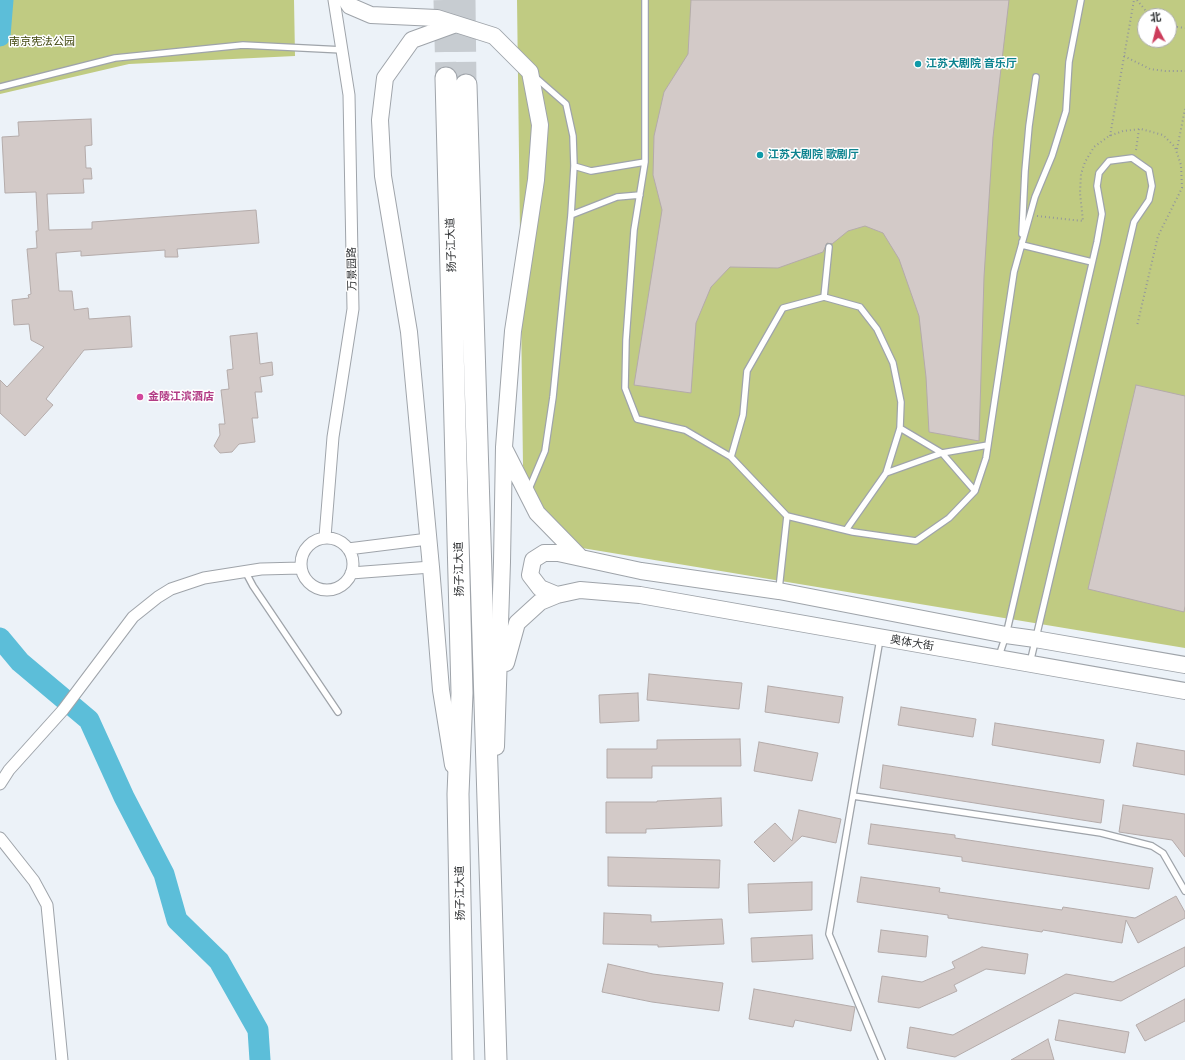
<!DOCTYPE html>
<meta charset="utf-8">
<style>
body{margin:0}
#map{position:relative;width:1185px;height:1060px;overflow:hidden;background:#ecf2f8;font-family:"Golos Text","Noto Sans SC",sans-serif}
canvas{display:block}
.north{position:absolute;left:1137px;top:8px;width:40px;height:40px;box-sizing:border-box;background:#fff;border:1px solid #adadae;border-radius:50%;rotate:353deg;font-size:11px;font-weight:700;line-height:16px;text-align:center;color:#313335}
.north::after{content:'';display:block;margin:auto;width:14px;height:18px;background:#cc3c5b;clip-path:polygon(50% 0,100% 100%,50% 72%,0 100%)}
</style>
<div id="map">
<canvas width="1185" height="1060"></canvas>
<div class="north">北</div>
</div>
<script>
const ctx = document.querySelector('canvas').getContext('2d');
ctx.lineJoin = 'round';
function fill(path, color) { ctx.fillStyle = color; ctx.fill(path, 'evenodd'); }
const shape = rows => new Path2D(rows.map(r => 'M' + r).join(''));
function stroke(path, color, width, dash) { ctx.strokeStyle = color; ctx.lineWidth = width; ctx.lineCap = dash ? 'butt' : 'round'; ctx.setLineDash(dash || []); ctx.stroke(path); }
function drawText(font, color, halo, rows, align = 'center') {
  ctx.font = font + ' "Golos Text","Noto Sans SC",sans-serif'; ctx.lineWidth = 3; ctx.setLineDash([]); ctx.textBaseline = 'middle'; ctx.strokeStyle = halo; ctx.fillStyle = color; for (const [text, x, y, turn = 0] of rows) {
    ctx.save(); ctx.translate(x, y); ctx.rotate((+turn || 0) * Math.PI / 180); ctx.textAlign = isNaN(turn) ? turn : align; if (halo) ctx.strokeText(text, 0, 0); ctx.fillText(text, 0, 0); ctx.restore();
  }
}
const green = shape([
 [0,0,294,0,295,56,129,64,0,94],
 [517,0,1185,0,1185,648,582,548,538,505,523,466],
 [1145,16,1169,16,1169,40,1145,40]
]);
const river = shape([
 [0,36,3,0],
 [0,638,20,662,89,720,124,797,164,874,177,920,219,961,258,1030,260,1060]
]);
const building = shape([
 [691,0,1009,0,993,137,984,277,979,441,929,432,926,377,919,316,899,259,883,233,865,226,848,231,832,244,827,243,823,252,778,268,730,267,711,287,696,323,691,393,634,385,662,210,653,175,654,136,664,92,688,54,691,0],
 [91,119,92,145,85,146,86,168,91,168,92,179,83,179,84,193,47,194,49,230,92,229,92,222,256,210,259,243,177,249,178,257,165,257,165,250,81,256,81,251,56,253,59,291,72,291,74,310,88,308,89,319,130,316,132,347,84,350,46,399,53,405,25,436,0,413,0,380,7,387,44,347,31,340,29,324,14,325,12,300,29,298,28,295,31,294,27,249,37,248,36,231,38,231,36,192,5,193,2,137,19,136,18,122,91,119],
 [257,333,260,364,272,362,273,375,260,377,262,392,255,392,258,418,252,418,255,442,239,444,232,452,220,453,214,446,220,435,219,424,225,424,221,390,229,389,227,370,233,369,230,336,257,333],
 [1136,385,1185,396,1185,606,1184,612,1088,589,1136,385],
 [649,674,742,683,739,709,647,700,649,674],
 [768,686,843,697,839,723,765,712,768,686],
 [638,693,639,721,600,723,599,695,638,693],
 [901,707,976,719,973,737,898,725,901,707],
 [995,723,1104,740,1100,763,992,745,995,723],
 [740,739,741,766,652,766,652,778,607,778,607,749,657,749,657,740,740,739],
 [759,742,818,753,812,781,754,771,759,742],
 [1137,743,1185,751,1185,775,1133,766,1137,743],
 [883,765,1104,800,1101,823,880,788,883,765],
 [721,798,722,826,646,829,646,833,606,833,606,802,657,802,657,801,721,798],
 [1123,805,1185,814,1185,857,1172,840,1119,832,1123,805],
 [799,810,841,819,836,843,802,836,774,862,754,842,775,823,792,841,799,810],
 [871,824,955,835,955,838,1153,868,1149,889,962,861,962,857,868,844,871,824],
 [608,857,720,860,719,888,608,886,608,857],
 [861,877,940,888,939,892,1062,910,1063,907,1135,918,1176,896,1185,912,1185,918,1138,943,1126,920,1122,943,1043,930,1042,932,948,918,948,915,857,902,861,877],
 [812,882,812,910,749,913,748,884,812,882],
 [604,913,651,915,651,922,722,919,724,944,658,947,658,945,603,944,604,913],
 [881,930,928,936,926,957,878,952,881,930],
 [812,935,813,959,752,962,751,938,812,935],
 [982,947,1028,954,1025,974,986,969,954,985,957,991,919,1008,878,1002,882,976,922,982,955,968,952,962,982,947],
 [1185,947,1185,966,1121,1001,1075,993,955,1057,907,1048,910,1027,953,1035,1066,974,1113,982,1185,947],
 [608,964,653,974,723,983,719,1011,652,1002,602,992,608,964],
 [754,989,855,1007,851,1031,795,1020,793,1027,749,1019,754,989],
 [1185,999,1185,1021,1145,1041,1136,1025,1185,999],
 [1059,1020,1129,1032,1125,1053,1055,1040,1059,1020],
 [1048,1039,1054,1060,1011,1060,1048,1039]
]);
const highwayTunnel = shape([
 [444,0,446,78],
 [465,0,466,85]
]);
const path = shape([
 [1137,0,1150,16],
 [1169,26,1185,28],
 [1124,56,1150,69,1165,71,1185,71],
 [1110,136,1134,0],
 [1177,149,1185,109],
 [1136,150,1139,129],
 [1037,216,1083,221,1080,193,1081,174,1085,162,1094,147,1109,136,1123,131,1141,129,1163,135,1175,147,1181,165,1182,188,1158,236,1137,326]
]);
const lane = shape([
 [645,0,645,162,634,230,626,340,625,388,637,419,685,430,731,457,787,516,853,532,916,541,949,518,975,491,986,458,1014,272,1035,197,1052,156,1066,111,1069,62,1081,0],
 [0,87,115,58,243,45,343,50],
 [574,166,591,171,645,162],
 [571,215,617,197,640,195],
 [1022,234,1025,171,1029,126,1036,77],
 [1022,242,1022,245,1092,262],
 [824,297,829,247],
 [900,428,942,453,975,491],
 [731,457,743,415,747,371,783,308,824,297,860,307,877,329,893,363,901,402,900,428,886,473,846,530],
 [886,473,942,453,988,445],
 [529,489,545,451,553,397,571,215,574,166,573,136,566,104,534,76],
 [245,571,253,586,338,712],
 [779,589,787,516],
 [880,639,829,934,882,1060],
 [999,656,1006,635,1097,242,1102,214,1097,186,1099,173,1109,161,1132,158,1149,170,1152,186,1149,200,1134,222,1030,663],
 [853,796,1101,833,1152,846,1163,853,1185,891]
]);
const street = shape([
 [325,537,333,437,353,309,349,95,334,0],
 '301 564a26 26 0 1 1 52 0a26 26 0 1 1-52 0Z',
 [348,549,428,539],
 [351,573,431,567],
 [0,784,9,770,63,710,133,617,158,597,171,589,204,578,261,569,301,568],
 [0,838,34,881,47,905,62,1060]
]);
const secondary = shape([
 [346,0,350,6,371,15,437,18,456,24],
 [505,450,537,513,581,558,641,571,779,591,1006,635,1035,639,1185,665],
 [557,595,540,588,530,575,533,560,544,553,558,553,581,558],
 [506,663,517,623,540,602,557,595,580,590,640,595,1185,691],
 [453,765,441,690,431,567,409,332,383,176,380,120,385,78,412,40,456,24,494,36,530,72,540,125,536,180,513,331,504,447,502,562,496,747]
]);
const highway = shape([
 [446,78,462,693,458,794,463,1060],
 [466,85,496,1060]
]);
const markers = [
 [918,64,4,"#0f9aa8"],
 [760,155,4,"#0f9aa8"],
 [140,397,4,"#d1479c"]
];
const parkNames = [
 ["南京宪法公园",42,42]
];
const cultureNames = [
 ["江苏大剧院 音乐厅",926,64],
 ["江苏大剧院 歌剧厅",768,155]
];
const streetNames = [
 ["扬子江大道",451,245,-92],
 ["万景园路",352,269,-91],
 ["扬子江大道",459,569,-91],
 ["奥体大街",912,643,10],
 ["扬子江大道",460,893,-91]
];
const hotelNames = [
 ["金陵江滨酒店",148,397]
];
fill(green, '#c0cb82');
stroke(river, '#5cbed9', 21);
fill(building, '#d3cac8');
stroke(building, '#b4abaa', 1);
stroke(highwayTunnel, '#c7ccd1', 21, [21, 10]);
stroke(lane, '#9fa4aa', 8);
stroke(street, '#9fa4aa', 13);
stroke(secondary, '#9fa4aa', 18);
stroke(highway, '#9fa4aa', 23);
stroke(path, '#93979b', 2, [1, 3]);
stroke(lane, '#fff', 5.5);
stroke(street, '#fff', 11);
stroke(secondary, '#fff', 16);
stroke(highway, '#fff', 21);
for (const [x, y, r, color] of markers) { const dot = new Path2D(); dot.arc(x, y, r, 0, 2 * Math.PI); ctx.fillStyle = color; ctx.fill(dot); stroke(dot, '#fff', 1.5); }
drawText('11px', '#41470e', '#fff', parkNames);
drawText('bold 11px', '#0d838f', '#fff', cultureNames, 'left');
drawText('11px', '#313335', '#fff', streetNames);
drawText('bold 11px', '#b23c85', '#fff', hotelNames, 'left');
</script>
